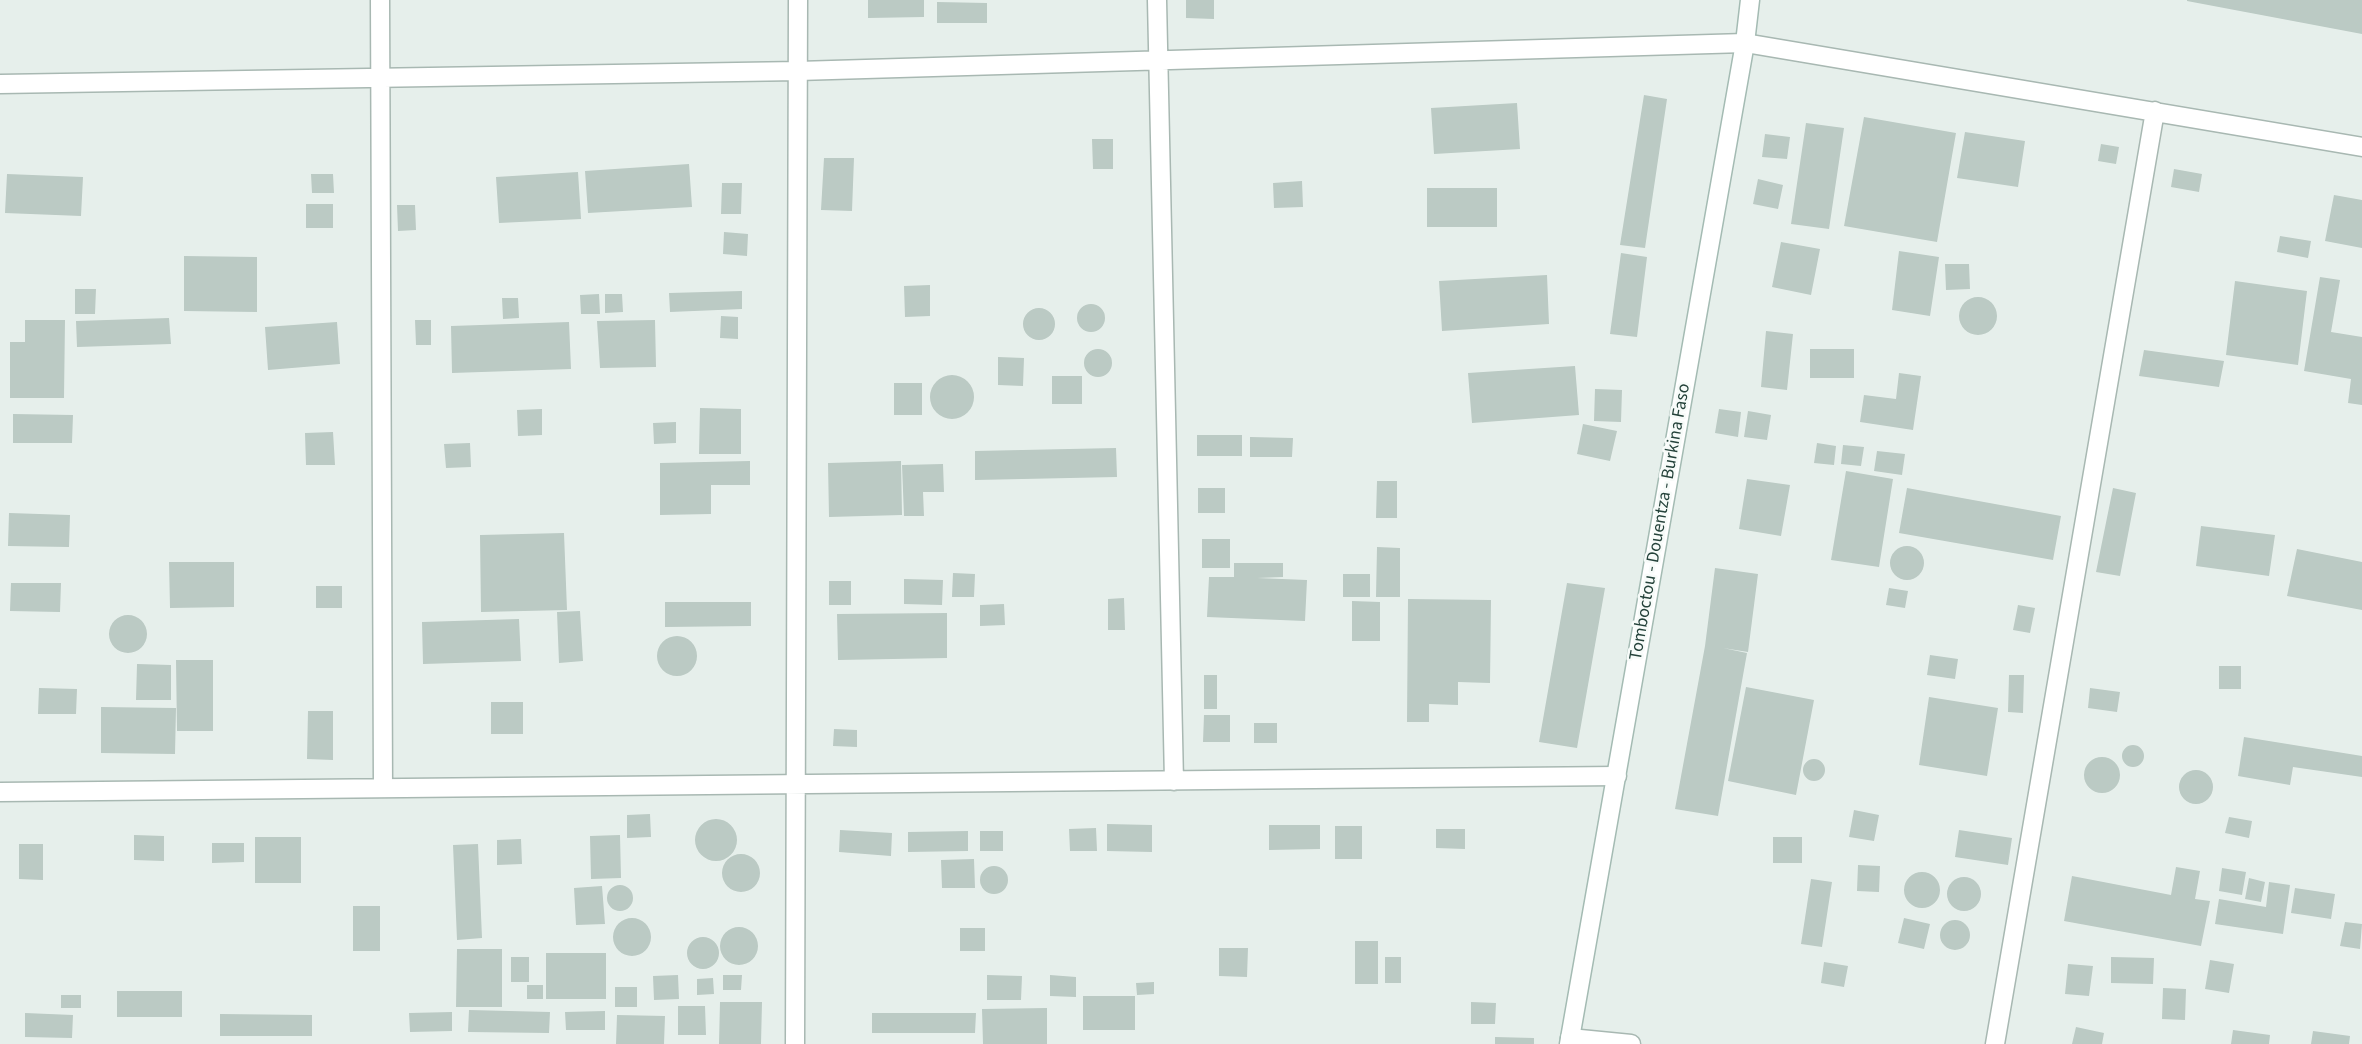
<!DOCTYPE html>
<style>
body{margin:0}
canvas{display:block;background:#e6efeb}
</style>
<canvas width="2362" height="1044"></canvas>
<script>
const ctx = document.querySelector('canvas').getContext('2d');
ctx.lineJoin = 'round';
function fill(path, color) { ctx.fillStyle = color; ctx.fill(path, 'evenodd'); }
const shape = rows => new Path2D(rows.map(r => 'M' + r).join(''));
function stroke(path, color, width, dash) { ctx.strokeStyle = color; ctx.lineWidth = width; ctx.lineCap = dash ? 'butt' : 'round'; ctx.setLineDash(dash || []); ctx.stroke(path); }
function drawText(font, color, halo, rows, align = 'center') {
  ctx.font = font + ' "Source Sans 3",sans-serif'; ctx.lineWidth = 5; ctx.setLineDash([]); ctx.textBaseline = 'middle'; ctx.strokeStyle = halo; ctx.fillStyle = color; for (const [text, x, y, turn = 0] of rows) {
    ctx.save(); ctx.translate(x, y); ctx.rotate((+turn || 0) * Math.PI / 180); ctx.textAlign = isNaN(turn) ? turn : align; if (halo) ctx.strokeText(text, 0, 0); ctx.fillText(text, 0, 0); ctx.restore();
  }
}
const building = shape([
 [868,0,924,0,924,17,868,18],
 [1186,0,1214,0,1214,19,1186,18],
 [2187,0,2362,0,2362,34,2187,1],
 [937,2,987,3,987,23,937,23],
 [1644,95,1667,99,1645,248,1620,245],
 [1517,103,1520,149,1434,154,1431,108],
 [1864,117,1956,133,1937,242,1844,226],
 [1806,123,1844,128,1829,229,1791,224],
 [1965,132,2025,141,2018,187,1957,178],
 [1765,134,1790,137,1787,159,1762,157],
 [1092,139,1113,139,1113,169,1093,169],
 [2101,144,2119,147,2116,164,2098,161],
 [824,158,854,158,852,211,821,210],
 [689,164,692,207,588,213,585,171],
 [2174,169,2202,174,2199,192,2171,187],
 [578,172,581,219,499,223,496,177],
 [7,174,83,177,81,216,5,213],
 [311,174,333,174,334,193,312,193],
 [1758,179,1783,185,1778,209,1753,204],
 [1302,181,1303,207,1274,208,1273,183],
 [722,183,742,183,741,214,721,214],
 [1427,188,1497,188,1497,227,1427,227],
 [2334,195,2362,200,2362,248,2325,241],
 [306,204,333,204,333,228,306,228],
 [397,205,415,205,416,230,398,231],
 [724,232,748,234,747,256,723,254],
 [2280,236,2311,241,2308,258,2277,252],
 [1781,242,1820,249,1811,295,1772,287],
 [1899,251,1939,257,1930,316,1892,310],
 [1621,253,1647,257,1637,337,1610,334],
 [184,256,257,257,257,312,184,311],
 [1945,264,1969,264,1970,289,1946,290],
 [1547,275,1549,324,1442,331,1439,281],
 [2320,277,2340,280,2331,332,2362,337,2362,405,2348,403,2351,379,2304,371],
 [2235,281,2307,291,2298,365,2226,355],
 [930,285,930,316,905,317,904,286],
 [75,289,96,289,95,314,75,314],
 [742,291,742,309,670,312,669,293],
 [599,294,600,314,581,314,580,295],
 [605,294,622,294,623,312,605,313],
 '1959 316a19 19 0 1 1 38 0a19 19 0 1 1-38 0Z',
 [502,298,518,298,519,318,503,319],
 '1077 318a14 14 0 1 1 28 0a14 14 0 1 1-28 0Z',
 '1023 324a16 16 0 1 1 32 0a16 16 0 1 1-32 0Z',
 [721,316,738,317,738,339,720,338],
 [169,318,171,344,77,347,76,321],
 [25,320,65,320,64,398,10,398,10,342,25,342],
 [415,320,431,320,431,345,416,345],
 [655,320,656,367,600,368,597,321],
 [337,322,340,364,268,370,265,327],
 [569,322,571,369,452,373,451,326],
 [1766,331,1793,334,1787,390,1761,387],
 '1084 363a14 14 0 1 1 28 0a14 14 0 1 1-28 0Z',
 [1810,349,1854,349,1854,378,1810,378],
 [2144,350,2224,361,2219,387,2139,376],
 [998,357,1024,358,1023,386,998,385],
 [1575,366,1579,415,1472,423,1468,373],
 [1899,373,1921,376,1913,430,1860,422,1864,395,1896,399],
 '930 397a22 22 0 1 1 44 0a22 22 0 1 1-44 0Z',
 [1052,376,1082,376,1082,404,1052,404],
 [894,383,922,383,922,415,894,415],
 [1595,389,1622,390,1621,422,1594,421],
 [700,408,741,409,741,454,699,454],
 [542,409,542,435,518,436,517,410],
 [1719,409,1741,412,1738,437,1715,433],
 [1748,411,1771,415,1767,440,1744,437],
 [13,414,73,415,72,443,13,443],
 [676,422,676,443,654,444,653,423],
 [1583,424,1617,431,1610,461,1577,454],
 [333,432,335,465,306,465,305,433],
 [1197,435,1242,435,1242,456,1197,456],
 [1250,437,1293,438,1292,457,1250,457],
 [470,443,471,467,446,468,444,444],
 [1817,443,1836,446,1834,465,1814,463],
 [1843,445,1864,447,1861,466,1841,464],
 [1116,448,1117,477,975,480,975,451],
 [1877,451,1905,454,1902,475,1874,471],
 [750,461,750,485,711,485,711,514,660,515,660,463],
 [901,461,902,515,829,517,828,463],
 [943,464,944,492,923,492,924,516,904,516,902,465],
 [1846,471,1893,479,1879,567,1831,560],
 [1747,479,1790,485,1781,536,1739,529],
 [1377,481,1397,481,1397,518,1376,518],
 [1198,488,1225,488,1225,513,1198,513],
 [1907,488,2061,516,2053,560,1899,533],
 [2113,488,2136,493,2120,576,2096,572],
 [9,513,70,515,69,547,8,546],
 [2201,526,2275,535,2269,576,2196,566],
 [564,533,567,610,481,612,480,535],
 [1202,539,1230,539,1230,568,1202,568],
 '1890 563a17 17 0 1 1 34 0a17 17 0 1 1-34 0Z',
 [1377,547,1400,548,1400,597,1376,597],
 [2297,549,2362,562,2362,610,2287,596],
 [169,562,234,562,234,607,170,608],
 [1234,563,1283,563,1283,577,1257,578,1307,580,1305,621,1207,617,1209,577,1234,577],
 [1715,568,1758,574,1748,652,1723,648,1747,653,1718,816,1675,809,1705,646],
 [953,573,975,574,974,597,952,597],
 [1343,574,1370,574,1370,597,1343,597],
 [904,579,943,580,942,605,904,604],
 [829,581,851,581,851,605,829,605],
 [11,583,61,583,60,612,10,611],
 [1567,583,1605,588,1577,748,1539,742],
 [316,586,342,586,342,608,316,608],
 [1889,588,1908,591,1905,608,1886,605],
 [1124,598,1125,630,1108,630,1108,599],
 [1408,599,1491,600,1490,683,1458,682,1458,705,1429,704,1429,722,1407,722],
 [1352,601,1380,602,1380,641,1352,641],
 [665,602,751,602,751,626,665,627],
 [1004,604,1005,625,980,626,980,605],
 [2018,605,2035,608,2030,633,2013,630],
 [580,611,583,661,559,663,557,612],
 [947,613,947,658,838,660,837,614],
 '109 634a19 19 0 1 1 38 0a19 19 0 1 1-38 0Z',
 [519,619,521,661,423,664,422,622],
 '657 656a20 20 0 1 1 40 0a20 20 0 1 1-40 0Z',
 [1930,655,1958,659,1955,679,1927,675],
 [176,660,213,660,213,731,177,731],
 [137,664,171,665,171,700,136,700],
 [2219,666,2241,666,2241,689,2219,689],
 [1204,675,1217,675,1217,709,1204,709],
 [2009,675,2024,675,2023,713,2008,712],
 [1746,687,1814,700,1796,795,1728,781],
 [39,688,77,689,76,714,38,714],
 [2090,688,2120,692,2117,712,2088,708],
 [1929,697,1998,708,1987,776,1919,765],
 [491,702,523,702,523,734,491,734],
 [101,707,176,708,175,754,101,753],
 [308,711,333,711,333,760,307,759],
 [1204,715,1230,715,1230,742,1203,742],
 [1254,723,1277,723,1277,743,1254,743],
 [834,729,857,730,857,747,833,746],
 [2244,737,2362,756,2362,777,2293,767,2290,785,2238,776],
 '2122 756a11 11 0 1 1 22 0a11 11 0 1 1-22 0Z',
 '2084 775a18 18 0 1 1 36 0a18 18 0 1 1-36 0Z',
 '1803 770a11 11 0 1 1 22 0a11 11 0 1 1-22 0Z',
 '2179 787a17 17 0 1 1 34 0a17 17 0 1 1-34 0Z',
 [1854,810,1879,815,1874,841,1849,837],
 [650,814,651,837,627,838,627,815],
 [2229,817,2252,821,2249,838,2225,833],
 '695 840a21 21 0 1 1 42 0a21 21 0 1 1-42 0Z',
 [1107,824,1152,825,1152,852,1107,851],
 [1269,825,1320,825,1320,849,1269,850],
 [1335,826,1362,826,1362,859,1335,859],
 [1096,828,1097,851,1070,851,1069,829],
 [1436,829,1465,829,1465,849,1436,848],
 [840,830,892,833,891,856,839,852],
 [1959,830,2012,838,2008,865,1955,857],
 [968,831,968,851,908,852,908,832],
 [980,831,1003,831,1003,851,980,851],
 [134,835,164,836,164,861,134,860],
 [620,835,621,878,591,879,590,836],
 [255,837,301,837,301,883,255,883],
 [1773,837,1802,837,1802,863,1773,863],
 [521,839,522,864,497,865,497,840],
 [212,843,244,843,244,862,212,863],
 [19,844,43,844,43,880,19,879],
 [478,844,482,938,457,940,453,845],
 '722 873a19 19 0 1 1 38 0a19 19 0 1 1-38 0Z',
 [974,859,975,888,942,888,941,860],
 [1858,865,1880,866,1879,892,1857,891],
 '980 880a14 14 0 1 1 28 0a14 14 0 1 1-28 0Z',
 [2176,867,2200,871,2195,899,2210,901,2201,946,2064,921,2072,876,2171,895],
 [2222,868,2246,872,2242,895,2219,891],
 '1904 890a18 18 0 1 1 36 0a18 18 0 1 1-36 0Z',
 '1947 894a17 17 0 1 1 34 0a17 17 0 1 1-34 0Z',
 [2249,878,2265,882,2261,902,2245,899],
 [1811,879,1832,882,1822,947,1801,944],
 [2269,882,2290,885,2283,934,2215,924,2219,899,2266,907],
 '607 898a13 13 0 1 1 26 0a13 13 0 1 1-26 0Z',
 [602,886,605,924,576,925,574,888],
 [2295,888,2335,894,2331,919,2291,913],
 [353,906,380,906,380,951,353,951],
 '613 937a19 19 0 1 1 38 0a19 19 0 1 1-38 0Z',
 [1904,918,1930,924,1924,949,1898,943],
 '1940 935a15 15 0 1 1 30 0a15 15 0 1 1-30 0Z',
 [2345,922,2362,924,2360,949,2340,946],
 '720 946a19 19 0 1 1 38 0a19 19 0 1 1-38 0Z',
 [960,928,985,928,985,951,960,951],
 '687 953a16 16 0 1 1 32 0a16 16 0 1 1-32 0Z',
 [1355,941,1378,941,1378,984,1355,984],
 [1219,948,1248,948,1247,977,1219,976],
 [457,949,502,949,502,1007,456,1007],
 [546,953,606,953,606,999,546,999],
 [511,957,529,957,529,982,511,982],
 [1385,957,1401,957,1401,983,1385,983],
 [2111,957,2154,958,2153,984,2111,983],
 [2210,960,2234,964,2229,993,2205,989],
 [1824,962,1848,966,1844,987,1821,983],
 [2068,964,2093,966,2089,996,2065,994],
 [678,975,679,999,654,1000,653,976],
 [723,975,742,975,741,990,723,990],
 [987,975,1022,976,1021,1000,987,1000],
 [1050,975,1076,977,1076,997,1050,996],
 [713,978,714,994,697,995,697,979],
 [1154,982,1154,994,1137,995,1136,983],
 [527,985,543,985,543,999,527,999],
 [615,987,637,987,637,1007,615,1007],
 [2163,988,2186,989,2185,1020,2162,1019],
 [117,991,182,991,182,1017,117,1017],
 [61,995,81,995,81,1008,61,1008],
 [1083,996,1135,996,1135,1030,1083,1030],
 [720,1002,762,1002,761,1044,719,1044],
 [1471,1002,1496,1003,1495,1024,1471,1024],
 [678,1006,705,1006,706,1035,678,1035],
 [1047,1008,1047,1044,983,1044,982,1009],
 [469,1010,550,1012,549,1033,468,1032],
 [605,1011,605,1030,566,1030,565,1012],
 [452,1012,452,1031,410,1032,409,1013],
 [25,1013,73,1015,72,1038,25,1037],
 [872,1013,976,1013,975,1033,872,1033],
 [220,1014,312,1015,312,1036,220,1036],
 [617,1015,665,1016,664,1044,616,1044],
 [2076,1027,2104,1033,2102,1044,2072,1044],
 [2233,1030,2270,1035,2269,1044,2231,1044],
 [2313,1031,2350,1036,2349,1044,2311,1044],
 [1495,1037,1534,1038,1534,1044,1495,1044]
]);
const minor = shape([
 [380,0,383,788],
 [1157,0,1174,781],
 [0,84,798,71,1745,43,2362,147],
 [0,792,1617,776],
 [1570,1038,1631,1044],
 [795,1044,798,0],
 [1995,1044,2155,111]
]);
const secondary = shape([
 [1569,1044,1745,43,1750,0]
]);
const streetNames = [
 ["Tomboctou - Douentza - Burkina Faso",1661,522,-80]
];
fill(building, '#bbcac4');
stroke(minor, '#a8b8b2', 21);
stroke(secondary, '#a4bbb3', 21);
stroke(minor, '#fff', 18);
stroke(secondary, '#fff', 18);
drawText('18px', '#24423a', '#f7fbf9', streetNames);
</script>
